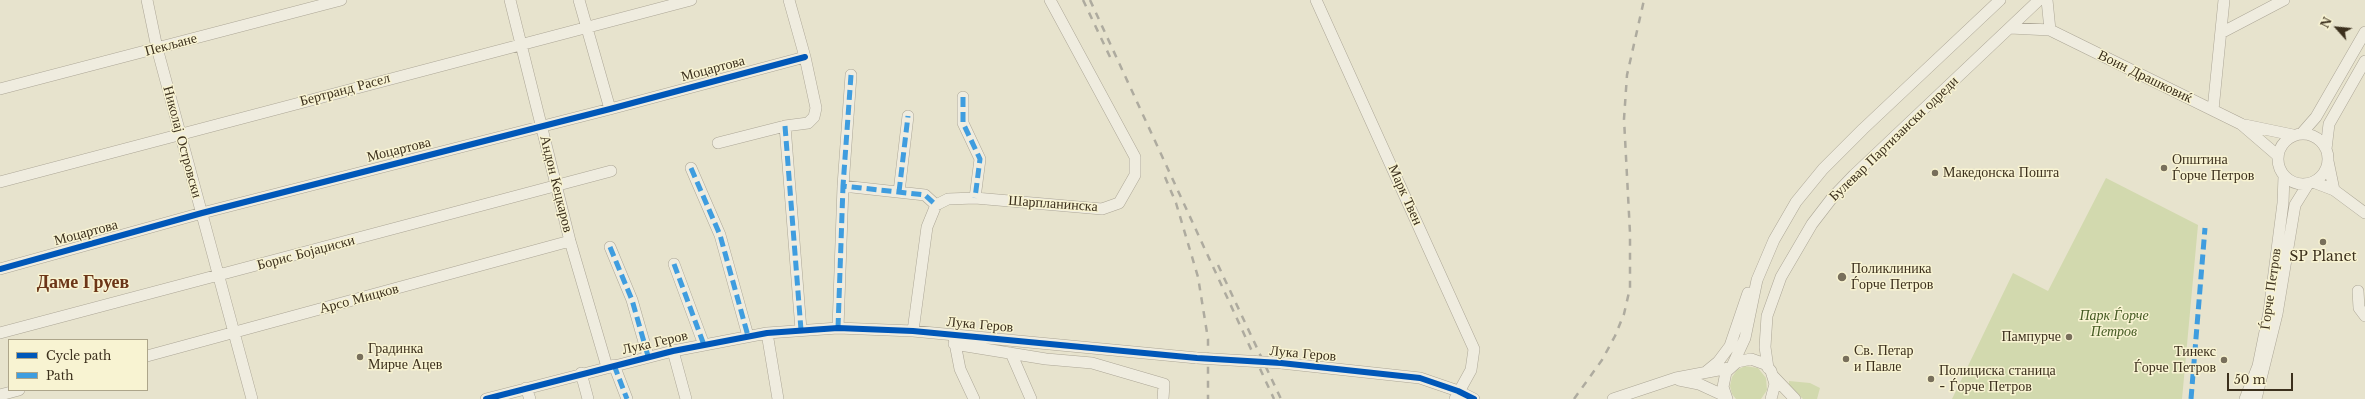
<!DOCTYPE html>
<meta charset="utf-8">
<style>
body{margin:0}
#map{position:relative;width:2365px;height:399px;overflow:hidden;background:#e7e3cd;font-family:"Libre Baskerville",serif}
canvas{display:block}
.legend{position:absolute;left:8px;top:339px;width:140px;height:52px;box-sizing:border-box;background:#f8f3d2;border:1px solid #ada58a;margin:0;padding:5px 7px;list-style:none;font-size:12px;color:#3c301d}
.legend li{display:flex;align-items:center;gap:8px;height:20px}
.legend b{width:20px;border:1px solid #ada58a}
.north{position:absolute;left:2317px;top:8px;width:40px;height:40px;-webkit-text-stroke:3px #f8f3d2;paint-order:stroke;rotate:297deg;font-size:11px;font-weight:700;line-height:16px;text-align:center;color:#3c301d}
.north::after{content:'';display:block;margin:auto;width:14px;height:18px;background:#3c301d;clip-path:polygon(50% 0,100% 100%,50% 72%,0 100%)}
.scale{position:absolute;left:2227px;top:373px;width:66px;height:18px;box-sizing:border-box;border:2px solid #3c301d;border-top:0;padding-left:5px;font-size:12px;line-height:14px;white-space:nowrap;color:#3c301d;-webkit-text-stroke:3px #f8f3d2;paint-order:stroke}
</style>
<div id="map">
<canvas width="2365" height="399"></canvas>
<ul class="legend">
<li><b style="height:5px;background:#0057b8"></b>Cycle path</li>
<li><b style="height:5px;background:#3f9ddf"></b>Path</li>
</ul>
<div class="north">N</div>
<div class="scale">50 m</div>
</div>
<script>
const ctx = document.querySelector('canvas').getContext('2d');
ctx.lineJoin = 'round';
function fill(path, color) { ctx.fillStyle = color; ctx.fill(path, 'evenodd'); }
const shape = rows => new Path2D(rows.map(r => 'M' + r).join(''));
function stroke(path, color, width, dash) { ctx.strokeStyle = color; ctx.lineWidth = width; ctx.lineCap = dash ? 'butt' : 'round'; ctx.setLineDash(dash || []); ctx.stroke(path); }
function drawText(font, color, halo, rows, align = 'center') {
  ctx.font = font + ' "Libre Baskerville",serif'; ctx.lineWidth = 3; ctx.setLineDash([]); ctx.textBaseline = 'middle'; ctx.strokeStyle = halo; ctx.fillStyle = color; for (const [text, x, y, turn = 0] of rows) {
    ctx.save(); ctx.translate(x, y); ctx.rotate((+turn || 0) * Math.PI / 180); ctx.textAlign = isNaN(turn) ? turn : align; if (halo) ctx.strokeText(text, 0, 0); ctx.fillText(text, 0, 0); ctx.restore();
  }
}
const green = shape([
 [2106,178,2198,225,2182,399,1952,399,2013,273,2048,291],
 [1745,366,1758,368,1766,378,1767,390,1761,399,1736,399,1732,394,1730,386,1732,377,1737,370],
 [1789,381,1810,383,1820,388,1817,399,1803,399,1789,386]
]);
const minor = shape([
 [147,0,157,48,252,399],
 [510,0,570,241,607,367],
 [579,0,610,109],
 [1316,0,1474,349,1471,370,1455,399],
 [2047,0,2050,30],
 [2010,28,2050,30,2241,124,2277,155],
 [2221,33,2284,0],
 [851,75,843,186,925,195,936,205],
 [0,89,341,0],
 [963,97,963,123,980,159,975,198],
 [2213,110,2224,0],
 [2245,125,2293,135],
 [785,126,801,330],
 [2302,133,2316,117,2365,32],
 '2278 159a25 25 0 1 1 50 0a25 25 0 1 1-50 0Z',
 [718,143,785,126,808,123,814,117,816,108,805,57,789,0],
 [2326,149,2329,124,2365,61],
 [2328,161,2334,190],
 [691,168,720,235,748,336],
 [0,182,691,0],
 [2313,182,2334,190,2365,213],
 [899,192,908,116],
 [610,247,632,300,648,356],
 [674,264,704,345],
 [0,269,202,213,610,109,805,57],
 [2358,291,2359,308,2365,316],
 [838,328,843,186],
 [913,331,927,227,936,205,948,199,975,198,1102,209,1119,203,1135,175,1135,157,1050,0],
 [0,333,611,171],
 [767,333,778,399],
 [954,338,960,369,974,399],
 [954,344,1046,359,1092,363,1164,384,1163,399],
 [673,351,686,399],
 [1011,353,1031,399],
 [147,356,570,241],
 [1281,363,1420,378,1458,391,1474,399],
 [1733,364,1745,338,1757,280,1774,240,1796,202,1823,169,1863,129,2000,0],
 [614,365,627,399],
 [1768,368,1765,347,1767,316,1781,277,1812,224,1832,198,1854,175,2039,0],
 [1707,371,1718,362,1730,346,1748,293],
 [581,373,588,399],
 [1773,376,1795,399],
 [1679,380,1699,384,1725,396],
 [526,388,530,399],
 [0,395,19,390],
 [486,399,673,351,767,333,838,328,913,331,1197,358],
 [1613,399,1676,378,1729,368],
 [1727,399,1723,387,1726,372,1737,362,1751,359,1765,364,1771,371,1775,384,1771,399],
 [2245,399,2258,366,2269,312,2283,203,2284,176],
 [2256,399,2277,314,2295,205,2308,184]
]);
const rail = shape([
 [1083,0,1111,59],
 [1090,0,1274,399],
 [1165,177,1176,203,1198,277,1208,339,1208,399],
 [1218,265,1281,399],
 [1574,399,1602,360,1615,336,1624,314,1630,288,1630,233,1624,119,1627,75,1644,0]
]);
const minorBridge = shape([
 [1197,358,1281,363]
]);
const quiet = shape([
 [851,75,843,186,925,195,936,205],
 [963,97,963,123,980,159,975,198],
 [785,126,801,330],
 [691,168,720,235,748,336],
 [899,192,908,116],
 [610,247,632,300,648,356],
 [674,264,704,345],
 [838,328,843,186],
 [614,365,627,399],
 [2191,399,2205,228]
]);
const cycleway = shape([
 [0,269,202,213,610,109,805,57],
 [486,399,673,351,767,333,838,328,913,331,1197,358,1281,363,1420,378,1458,391,1474,399]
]);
const markers = [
 [2164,168,4,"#786f5b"],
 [1935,173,4,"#786f5b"],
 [2323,242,4,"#786f5b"],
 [1842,277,5,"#786f5b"],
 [2069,337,4,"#786f5b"],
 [360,357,4,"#786f5b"],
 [1846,359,4,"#786f5b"],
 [2224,360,4,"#786f5b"],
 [1931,379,4,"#786f5b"]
];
const streetNames = [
 ["Пекљане",171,45,-15],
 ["Моцартова",713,69,-15],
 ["Воин Драшковиќ",2145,77,26],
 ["Бертранд Расел",345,90,-15],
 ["Булевар Партизански одреди",1894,139,-44],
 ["Николај Островски",182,142,75],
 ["Моцартова",399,150,-14],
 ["Андон Кецкаров",556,184,76],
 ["Марк Твен",1405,195,66],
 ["Шарпланинска",1053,204,4],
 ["Моцартова",86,233,-15],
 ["Борис Бојаџиски",306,253,-15],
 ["Ѓорче Петров",2271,289,-82],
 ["Арсо Мицков",359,299,-15],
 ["Лука Геров",980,325,5],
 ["Лука Геров",655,343,-13],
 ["Лука Геров",1303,354,5]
];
const poiNames = [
 ["Општина",2172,160],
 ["Ѓорче Петров",2172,176],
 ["Македонска Пошта",1943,173],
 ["SP Planet",2323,257,"center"],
 ["Поликлиника",1851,269],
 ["Ѓорче Петров",1851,285],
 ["Пампурче",2061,337,"right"],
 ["Градинка",368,349],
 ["Мирче Ацев",368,365],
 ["Св. Петар",1854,351],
 ["и Павле",1854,367],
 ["Тинекс",2216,352,"right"],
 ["Ѓорче Петров",2216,368,"right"],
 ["Полициска станица",1939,371],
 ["- Ѓорче Петров",1939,387]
];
const parkNames = [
 ["Парк Ѓорче",2114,316],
 ["Петров",2114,332]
];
const districtNames = [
 ["Даме Груев",83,283]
];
fill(green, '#d2d9ae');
stroke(minor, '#aca696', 12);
stroke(minor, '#efecdf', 11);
stroke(rail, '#aeab9f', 2.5, [7, 7]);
stroke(minorBridge, '#aca696', 12, []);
stroke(minorBridge, '#efecdf', 11);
stroke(quiet, '#3f9ddf', 5, [10, 5]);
stroke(cycleway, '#0057b8', 6);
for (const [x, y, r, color] of markers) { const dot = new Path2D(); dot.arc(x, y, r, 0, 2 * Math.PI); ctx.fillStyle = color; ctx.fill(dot); stroke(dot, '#f8f3d2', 1.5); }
drawText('14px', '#3c301d', '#f8f3d2', streetNames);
drawText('14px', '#3c301d', '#f8f3d2', poiNames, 'left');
drawText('italic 14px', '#445a22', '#f8f3d2', parkNames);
drawText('bold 18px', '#6c3618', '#f8f3d2', districtNames);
</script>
